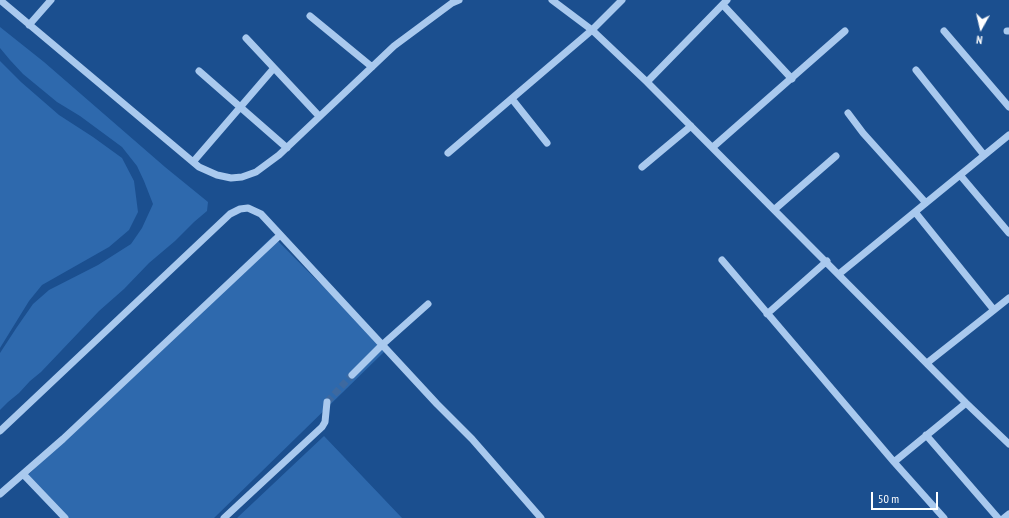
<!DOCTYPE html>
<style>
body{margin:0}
#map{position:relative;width:1009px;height:518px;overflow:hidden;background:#1b4f8f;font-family:"PT Sans Narrow",sans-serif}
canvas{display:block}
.north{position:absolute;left:961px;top:8px;width:40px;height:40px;-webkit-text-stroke:3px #1b4f8f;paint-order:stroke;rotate:188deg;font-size:11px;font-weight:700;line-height:16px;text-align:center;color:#fff}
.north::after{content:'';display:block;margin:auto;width:14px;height:18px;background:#fff;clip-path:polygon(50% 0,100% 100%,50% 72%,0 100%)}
.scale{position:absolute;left:871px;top:492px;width:67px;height:18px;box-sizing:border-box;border:2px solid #fff;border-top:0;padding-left:5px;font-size:12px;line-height:14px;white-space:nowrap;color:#fff;-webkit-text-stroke:3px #1b4f8f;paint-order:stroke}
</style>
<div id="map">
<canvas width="1009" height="518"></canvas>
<div class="north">N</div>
<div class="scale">50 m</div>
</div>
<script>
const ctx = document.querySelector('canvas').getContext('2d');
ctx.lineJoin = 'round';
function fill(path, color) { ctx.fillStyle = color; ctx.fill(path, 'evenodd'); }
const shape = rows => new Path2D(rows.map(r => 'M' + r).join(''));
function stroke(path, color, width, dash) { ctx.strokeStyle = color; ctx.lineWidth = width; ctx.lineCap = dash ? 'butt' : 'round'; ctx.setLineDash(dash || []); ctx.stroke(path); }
const green = shape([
 [0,27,44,62,165,167,208,202,207,211,194,222,175,241,149,263,124,289,99,311,41,372,30,381,19,393,8,402,0,410,0,353,17,327,33,304,49,290,98,265,131,244,142,228,153,204,144,181,137,166,122,147,80,116,57,102,23,74,10,60,0,48],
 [0,61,21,82,59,115,93,137,122,158,134,181,138,212,129,230,109,247,42,285,29,301,0,348],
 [273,236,386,350,214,518,65,518,25,478],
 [324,436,402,518,237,518]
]);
const minorTunnel = shape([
 [327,402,352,375]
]);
const minor = shape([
 [0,0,199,167,217,175,231,178,242,177,256,172,279,155,394,46,452,3,459,0],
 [552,0,592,30,647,82,966,403,1009,444],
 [723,5,792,79],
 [310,16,372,67],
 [29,25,51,0],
 [944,31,1009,107],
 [1007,31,1009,31],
 [246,38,319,116],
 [916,70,984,155],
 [199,71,287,148],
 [647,82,727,0],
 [512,99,547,143],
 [848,113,863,133,926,203],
 [713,147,845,31],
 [448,153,592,30,622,0],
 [193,162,274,68],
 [642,167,691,126],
 [960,175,1009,233],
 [775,209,836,156],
 [915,212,994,310,1009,298],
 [722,260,894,462,944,518],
 [839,274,1009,135],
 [767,314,827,261],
 [927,363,994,310],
 [352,375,382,345,428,304],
 [0,431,230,214,240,209,248,208,261,214,437,404,472,439,541,518],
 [926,435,998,518],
 [894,462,966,403],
 [23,474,65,518],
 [0,494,63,439,279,236],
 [224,518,322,427,325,422,327,402],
 [1004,518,1009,514]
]);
fill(green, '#2e69ad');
stroke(minorTunnel, '#3d69a0', 7, [7, 3.5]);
stroke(minor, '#a9c9ee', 7);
</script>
